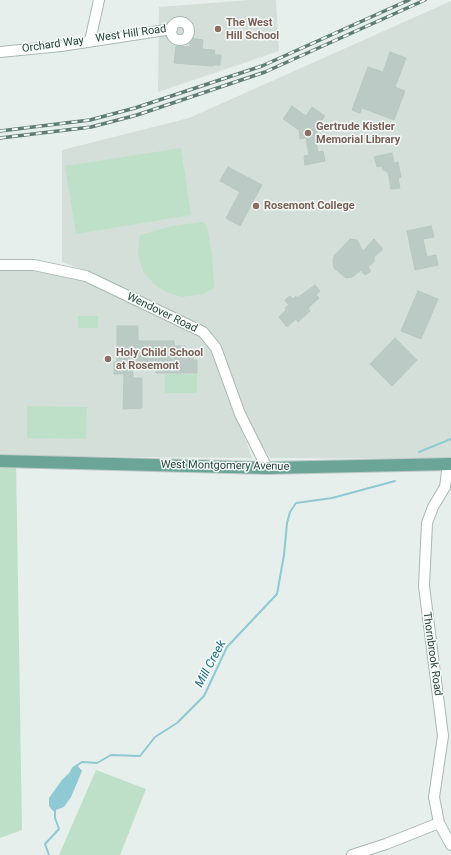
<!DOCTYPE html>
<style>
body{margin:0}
canvas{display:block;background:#e6efeb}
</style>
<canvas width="451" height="855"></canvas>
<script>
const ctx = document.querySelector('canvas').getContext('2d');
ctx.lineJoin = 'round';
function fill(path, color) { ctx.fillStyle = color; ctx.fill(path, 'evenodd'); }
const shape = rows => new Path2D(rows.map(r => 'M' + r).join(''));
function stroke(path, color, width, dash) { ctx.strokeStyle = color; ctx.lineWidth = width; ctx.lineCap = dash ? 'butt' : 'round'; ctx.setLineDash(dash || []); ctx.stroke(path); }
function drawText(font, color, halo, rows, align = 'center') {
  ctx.font = font + ' Roboto,sans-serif'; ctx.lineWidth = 3; ctx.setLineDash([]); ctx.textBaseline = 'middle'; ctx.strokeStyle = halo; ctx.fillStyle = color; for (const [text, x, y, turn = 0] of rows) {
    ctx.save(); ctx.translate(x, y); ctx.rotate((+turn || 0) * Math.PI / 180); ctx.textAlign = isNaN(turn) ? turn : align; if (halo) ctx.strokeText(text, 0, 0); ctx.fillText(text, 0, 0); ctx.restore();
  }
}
const built = shape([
 [249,0,276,0,279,51,158,92,159,7],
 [451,1,451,459,270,458,246,419,229,367,220,349,210,334,104,278,62,262,62,150,189,118],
 [34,269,84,281,188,329,202,339,212,352,220,366,252,458,23,456,0,454,0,270]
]);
const green = shape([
 [181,148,191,215,76,234,65,166],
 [202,222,207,225,212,255,214,288,203,294,182,297,168,293,155,285,143,271,140,262,138,252,140,235,172,226],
 [78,316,98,316,98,328,78,328],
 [165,374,197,374,197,393,165,393],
 [27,406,87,407,86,439,27,438],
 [0,461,16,461,22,830,0,838],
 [96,770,146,789,120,855,59,855]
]);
const water = shape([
 [77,765,82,771,71,797,64,807,53,811,49,806,49,798,62,780]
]);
const stream = shape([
 [419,452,451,439],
 [71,772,73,768,82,762,97,763,111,755,140,756,155,737,177,723,204,696,227,647,277,594,284,555,287,523,290,512,296,503,332,498,395,481],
 [49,855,45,844,59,829,55,818,55,808]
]);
const building = shape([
 [190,38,203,40,202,49,215,50,214,55,221,55,220,65,214,65,213,66,174,63,176,46,190,47,190,38],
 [390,52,406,58,395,87,405,91,394,120,362,108,360,113,352,110,368,67,383,72,390,52],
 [292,106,306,116,312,107,325,116,316,128,318,136,315,136,318,152,323,151,325,161,305,165,304,156,309,155,306,138,300,139,299,130,283,119,292,106],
 [392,153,394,163,398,162,401,177,398,178,400,188,391,189,388,172,383,170,382,166,377,167,374,157,392,153],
 [228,167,262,185,240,226,226,218,240,192,220,181,228,167],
 [431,226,434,237,423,239,427,257,436,255,438,265,415,270,407,231,431,226],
 [350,239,357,240,363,251,374,239,383,249,374,257,374,262,368,267,371,271,365,275,361,270,352,277,346,278,334,268,333,261,334,256,350,239],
 [315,285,320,291,316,295,319,298,308,308,310,311,298,322,296,319,287,327,279,317,286,310,285,308,289,305,285,300,290,296,293,299,296,296,297,298,315,285],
 [418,291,438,299,421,339,401,331,418,291],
 [117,326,138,326,138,341,174,341,174,346,185,346,185,354,193,354,193,360,197,360,197,373,156,373,156,362,133,362,133,378,142,378,142,408,123,409,124,374,114,374,114,362,117,362,117,326],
 [395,338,417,360,392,386,370,364,395,338]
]);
const minor = shape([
 '171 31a9 9 0 1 1 18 0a9 9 0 1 1-18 0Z',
 [90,41,99,0],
 [0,52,61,46,172,29],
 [0,265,34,265,86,276,203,332,216,348,240,414,267,468],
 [448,464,445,487,433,507,427,523,424,586,443,736,434,797,439,823,451,845],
 [352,855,386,844,439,823]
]);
const major = shape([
 [0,461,267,468,451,464]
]);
const rail = shape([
 [0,131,90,120,135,108,262,66,409,0],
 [0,138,91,127,137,115,265,72,425,0]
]);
const markers = [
 [218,29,4,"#8d6e63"],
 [308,133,4,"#8d6e63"],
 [256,206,4,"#8d6e63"],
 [108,359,4,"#8d6e63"]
];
const educationNames = [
 ["The West",226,23],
 ["Hill School",226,36],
 ["Gertrude Kistler",316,127],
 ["Memorial Library",316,140],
 ["Rosemont College",264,206],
 ["Holy Child School",116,353],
 ["at Rosemont",116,366]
];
const streetNames = [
 ["West Hill Road",131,34,-8],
 ["Orchard Way",53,45,-8],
 ["Wendover Road",162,313,26],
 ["West Montgomery Avenue",225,466,1],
 ["Thornbrook Road",432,654,82]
];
const waterNames = [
 ["Mill Creek",211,664,-62]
];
fill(built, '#d4dfda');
fill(green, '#bfe0c8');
fill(water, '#8ec9d4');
stroke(stream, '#8ec9d4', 2);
fill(building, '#bbcac4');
stroke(building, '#b8c9c2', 1);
stroke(minor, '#a8b8b2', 12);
stroke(major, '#c2cac8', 14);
stroke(minor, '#fff', 10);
stroke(major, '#6aa596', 12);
stroke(rail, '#5f7d75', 3.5);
stroke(rail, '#f7fbf9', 2, [6]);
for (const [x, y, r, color] of markers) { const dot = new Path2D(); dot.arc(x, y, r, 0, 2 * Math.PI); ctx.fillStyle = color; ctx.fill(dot); stroke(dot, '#f7fbf9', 1.5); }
drawText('bold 11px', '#785e54', '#f7fbf9', educationNames, 'left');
drawText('11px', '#24423a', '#f7fbf9', streetNames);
drawText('italic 12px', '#1c6f80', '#f7fbf9', waterNames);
</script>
